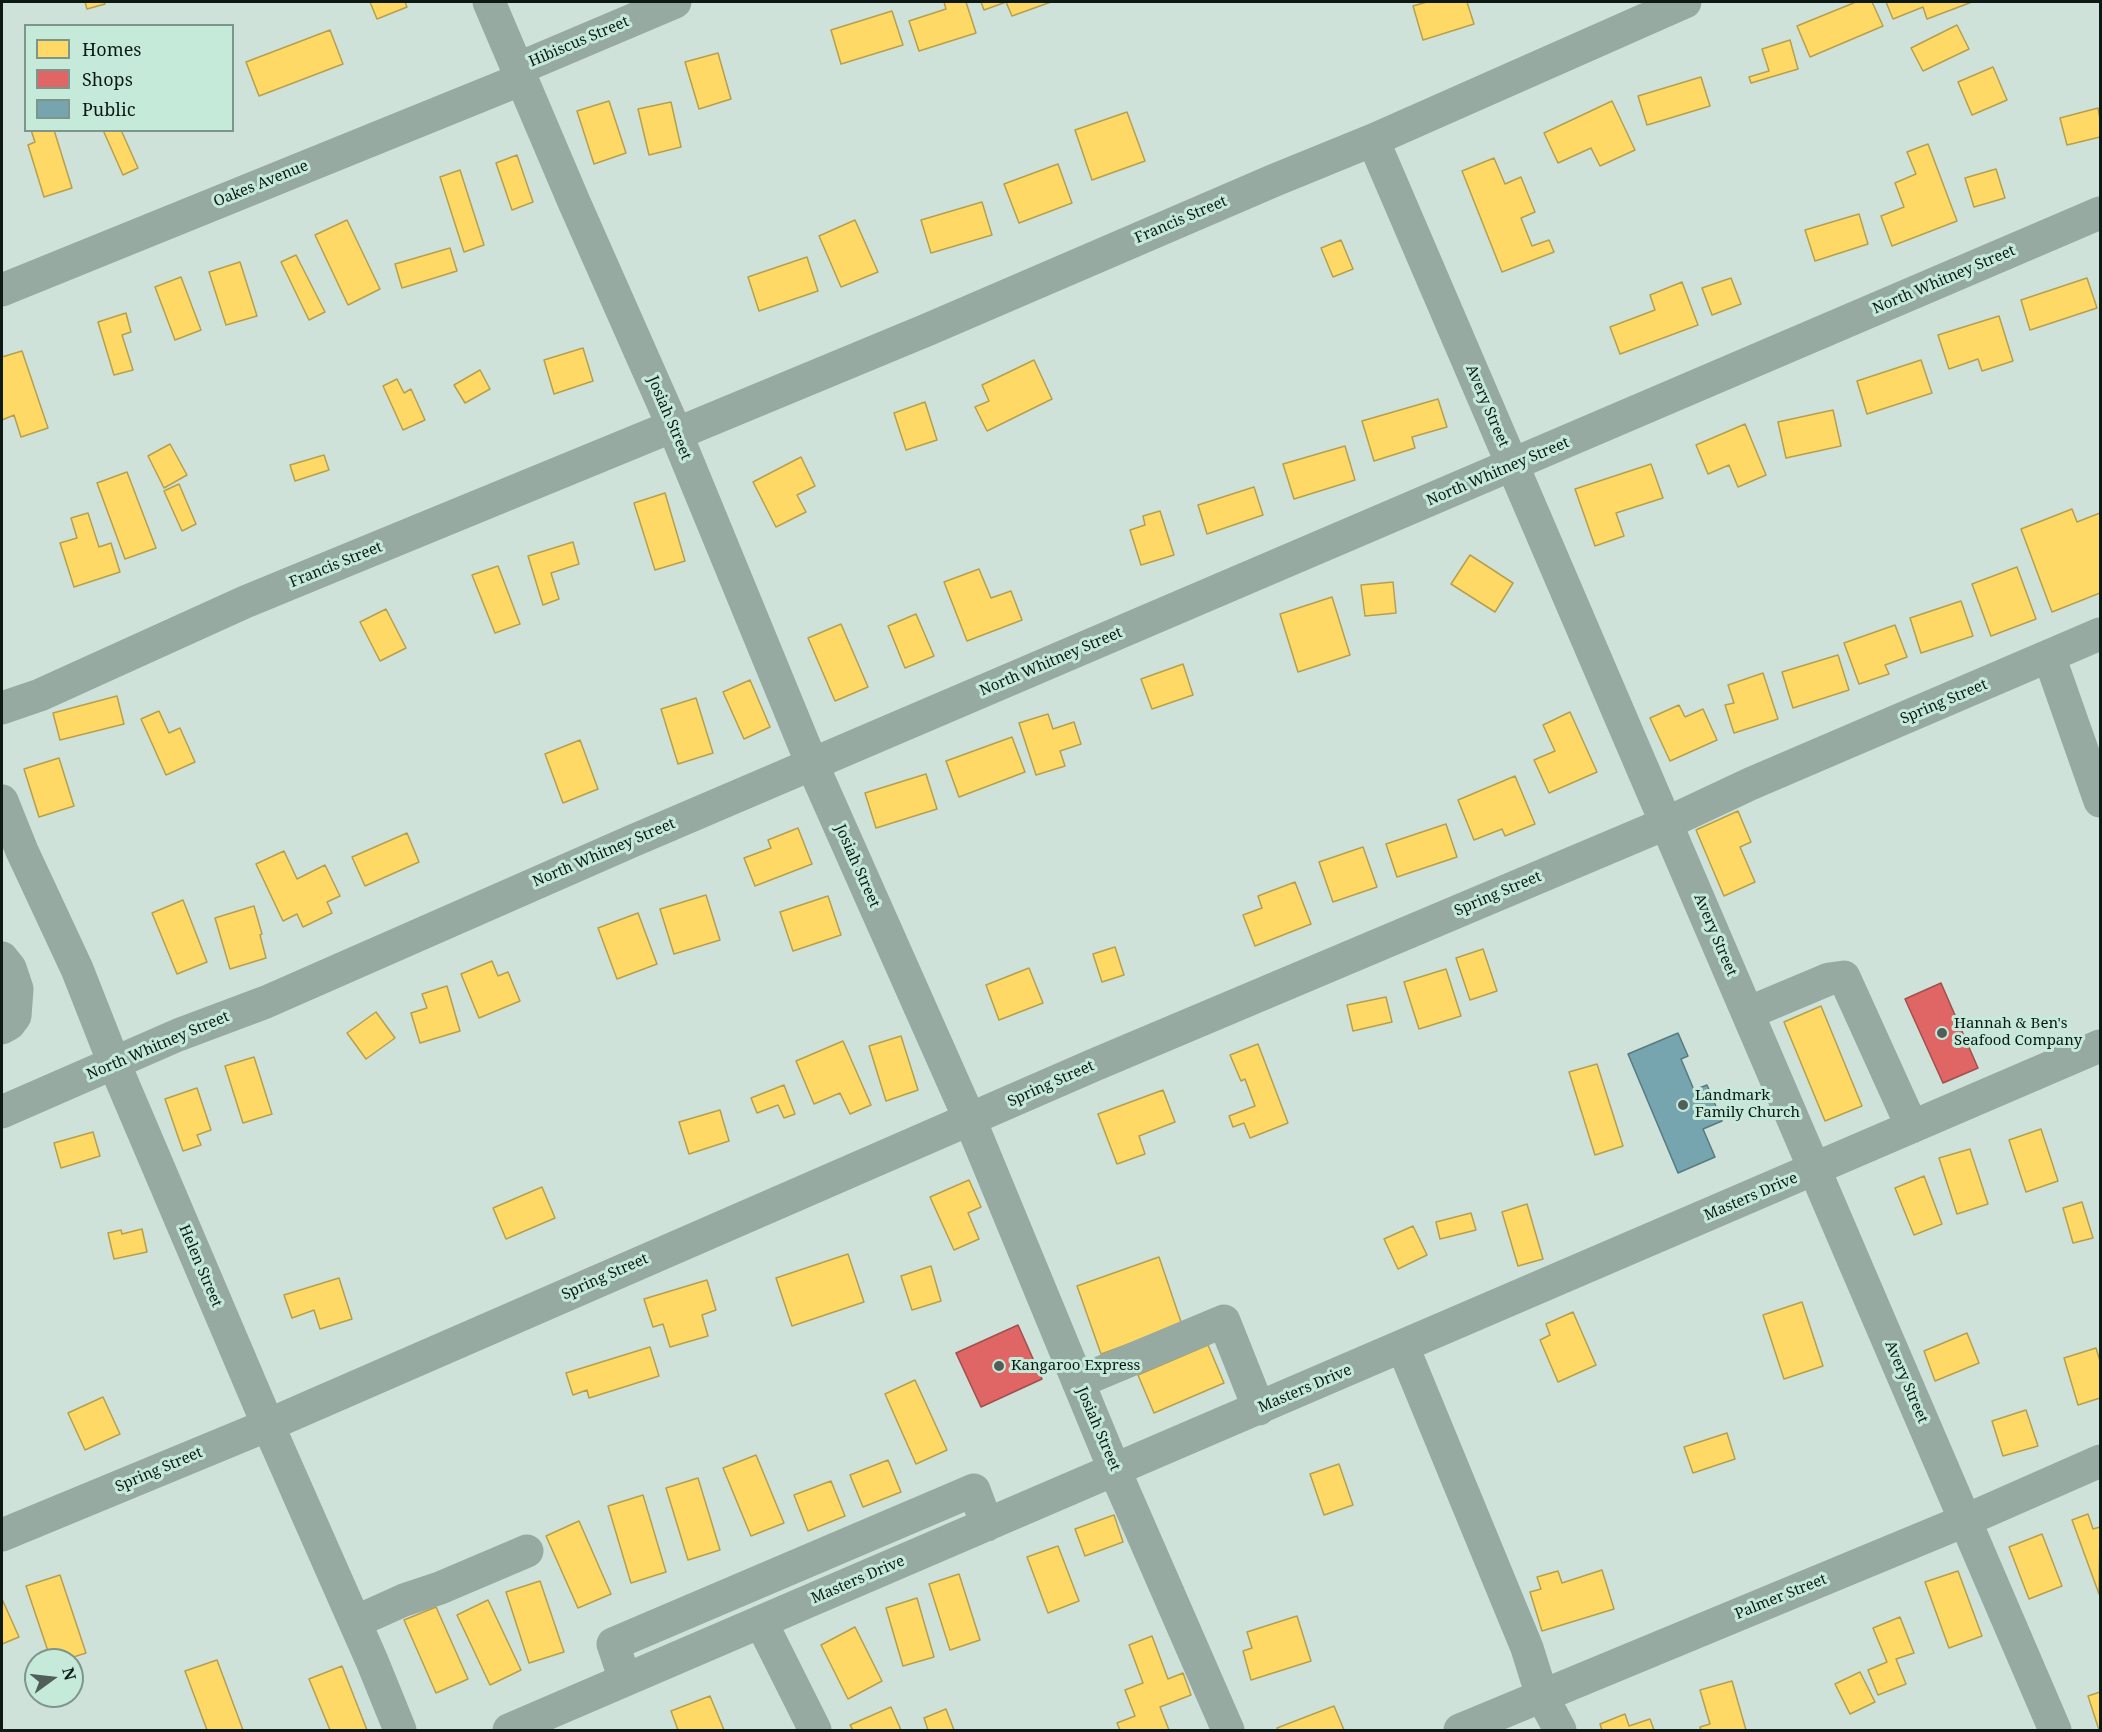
<!DOCTYPE html>
<style>
body{margin:0}
#map{position:relative;width:2102px;height:1732px;overflow:hidden;background:#cee2d9;font-family:"Noto Serif",serif}
canvas{display:block}
.frame{position:absolute;inset:0;border:3px solid #0c1914;pointer-events:none}
.legend{position:absolute;left:24px;top:24px;width:210px;height:108px;box-sizing:border-box;background:#c6eada;border:2px solid #7c968b;margin:0;padding:8px 10px;list-style:none;font-size:18px;color:#0c1914}
.legend li{display:flex;align-items:center;gap:12px;height:30px}
.legend b{width:30px;border:2px solid #7c968b}
.north{position:absolute;left:24px;top:1648px;width:60px;height:60px;box-sizing:border-box;background:#c6eada;border:2px solid #7c968b;border-radius:50%;rotate:75deg;font-size:16px;font-weight:700;line-height:24px;text-align:center;color:#0c1914}
.north::after{content:'';display:block;margin:auto;width:21px;height:27px;background:#505f59;clip-path:polygon(50% 0,100% 100%,50% 72%,0 100%)}
</style>
<div id="map">
<canvas width="2102" height="1732"></canvas>
<div class="frame"></div>
<ul class="legend">
<li><b style="height:16px;background:#ffd966"></b>Homes</li>
<li><b style="height:16px;background:#e06666"></b>Shops</li>
<li><b style="height:16px;background:#76a5af"></b>Public</li>
</ul>
<div class="north">N</div>
</div>
<script>
const ctx = document.querySelector('canvas').getContext('2d');
ctx.lineJoin = 'round';
function fill(path, color) { ctx.fillStyle = color; ctx.fill(path, 'evenodd'); }
const shape = rows => new Path2D(rows.map(r => 'M' + r).join(''));
function stroke(path, color, width, dash) { ctx.strokeStyle = color; ctx.lineWidth = width; ctx.lineCap = dash ? 'butt' : 'round'; ctx.setLineDash(dash || []); ctx.stroke(path); }
function drawText(font, color, halo, rows, align = 'center') {
  ctx.font = font + ' "Noto Serif",serif'; ctx.lineWidth = 6; ctx.setLineDash([]); ctx.textBaseline = 'middle'; ctx.strokeStyle = halo; ctx.fillStyle = color; for (const [text, x, y, turn = 0] of rows) {
    ctx.save(); ctx.translate(x, y); ctx.rotate((+turn || 0) * Math.PI / 180); ctx.textAlign = isNaN(turn) ? turn : align; if (halo) ctx.strokeText(text, 0, 0); ctx.fillText(text, 0, 0); ctx.restore();
  }
}
const homes = shape([
 [85,2,104,2,105,4,87,9,85,2],
 [370,2,405,2,407,7,377,19,370,2],
 [944,2,966,2,976,33,919,51,909,21,946,9,944,2],
 [981,2,1051,2,1012,16,1006,2,984,10,981,2],
 [1427,2,1467,2,1474,24,1423,40,1413,6,1427,2],
 [1856,2,1872,2,1883,26,1810,57,1797,26,1856,2],
 [1886,2,1972,2,1927,19,1923,7,1893,19,1886,2],
 [892,11,903,45,841,64,831,30,892,11],
 [1957,25,1969,49,1923,71,1911,48,1957,25],
 [330,30,343,64,259,96,246,62,330,30],
 [1790,40,1798,69,1751,83,1749,77,1769,71,1762,49,1790,40],
 [718,53,731,99,699,109,685,62,718,53],
 [1993,67,2007,100,1972,115,1958,82,1993,67],
 [1701,77,1710,106,1647,125,1638,96,1701,77],
 [609,101,626,153,594,164,577,111,609,101],
 [1612,101,1635,150,1600,166,1591,148,1558,163,1544,133,1612,101],
 [671,102,681,147,649,155,638,109,671,102],
 [2098,108,2100,119,2100,137,2067,145,2060,118,2098,108],
 [1127,112,1145,161,1092,180,1075,130,1127,112],
 [31,130,54,130,72,188,44,197,28,145,35,142,31,130],
 [103,130,121,130,138,168,123,175,103,130],
 [1928,144,1957,221,1892,246,1881,216,1904,207,1895,183,1916,174,1907,152,1928,144],
 [517,155,533,202,512,210,496,163,517,155],
 [1494,158,1505,184,1521,177,1535,212,1521,218,1532,246,1549,240,1554,252,1502,272,1462,171,1494,158],
 [1058,164,1072,203,1019,223,1004,184,1058,164],
 [1996,169,2005,198,1974,207,1965,178,1996,169],
 [460,170,484,245,464,252,440,177,460,170],
 [982,202,992,235,931,253,921,220,982,202],
 [1859,214,1868,244,1815,261,1805,230,1859,214],
 [347,220,380,289,348,305,315,235,347,220],
 [855,220,878,272,841,287,819,236,855,220],
 [1341,240,1353,269,1333,277,1321,248,1341,240],
 [450,248,457,271,402,288,395,264,450,248],
 [296,255,325,312,309,320,281,262,296,255],
 [807,257,818,291,759,311,748,277,807,257],
 [240,262,257,316,226,325,209,272,240,262],
 [181,277,201,330,175,340,155,287,181,277],
 [1731,278,1741,304,1712,315,1702,288,1731,278],
 [2087,278,2097,308,2030,330,2021,300,2087,278],
 [1682,282,1698,325,1620,354,1610,327,1655,310,1650,295,1682,282],
 [126,313,131,332,122,335,133,370,114,375,98,322,126,313],
 [1999,316,2013,361,1982,371,1978,359,1949,369,1938,335,1999,316],
 [583,348,593,381,554,394,544,360,583,348],
 [22,351,48,428,21,437,14,415,2,420,2,357,22,351],
 [1034,360,1052,399,987,431,975,407,989,401,982,385,1034,360],
 [1921,360,1932,393,1867,414,1857,381,1921,360],
 [480,370,490,389,465,403,454,385,480,370],
 [397,379,404,393,411,389,425,420,403,430,383,386,397,379],
 [1438,399,1447,427,1412,437,1415,448,1374,461,1362,421,1438,399],
 [925,402,937,440,906,450,894,413,925,402],
 [1833,410,1841,446,1786,458,1778,422,1833,410],
 [1745,424,1766,475,1738,487,1729,465,1708,474,1696,445,1745,424],
 [170,444,187,475,164,488,148,456,170,444],
 [1345,446,1355,480,1294,499,1283,464,1345,446],
 [324,455,329,470,295,481,290,465,324,455],
 [801,457,815,486,797,495,806,512,776,527,753,482,801,457],
 [1651,464,1663,498,1616,513,1624,536,1595,546,1575,489,1651,464],
 [127,472,156,548,125,559,97,483,127,472],
 [179,484,196,524,182,531,164,491,179,484],
 [1254,487,1263,515,1207,534,1198,505,1254,487],
 [665,493,685,561,655,570,634,503,665,493],
 [2072,509,2077,522,2100,513,2100,593,2052,612,2021,529,2072,509],
 [1160,511,1174,555,1141,565,1130,530,1145,525,1143,516,1160,511],
 [88,513,99,547,111,543,120,572,74,587,60,543,77,538,71,518,88,513],
 [573,542,579,564,551,573,559,599,543,605,528,556,573,542],
 [1470,555,1513,583,1495,612,1451,584,1470,555],
 [498,566,520,624,495,633,472,575,498,566],
 [2017,567,2036,619,1991,636,1972,584,2017,567],
 [979,569,991,598,1011,591,1022,620,967,641,944,582,979,569],
 [1393,582,1396,613,1365,616,1361,585,1393,582],
 [1332,597,1350,655,1298,672,1280,614,1332,597],
 [1961,601,1973,636,1921,653,1910,618,1961,601],
 [386,609,406,648,380,661,360,622,386,609],
 [916,614,934,656,905,668,888,626,916,614],
 [841,624,868,687,835,701,808,638,841,624],
 [1895,625,1907,657,1885,665,1889,674,1859,684,1844,643,1895,625],
 [1838,655,1849,690,1793,708,1782,672,1838,655],
 [1183,664,1193,695,1152,709,1141,679,1183,664],
 [1763,673,1778,719,1734,733,1725,705,1734,703,1728,685,1763,673],
 [750,680,770,727,744,739,723,692,750,680],
 [117,696,124,724,60,740,53,713,117,696],
 [696,698,713,753,678,764,661,709,696,698],
 [1679,705,1685,717,1703,709,1717,740,1670,761,1650,718,1679,705],
 [159,711,169,733,180,728,195,762,166,775,141,719,159,711],
 [1570,712,1597,772,1549,793,1534,760,1555,751,1543,725,1570,712],
 [1048,714,1053,729,1074,722,1081,744,1060,751,1065,766,1036,775,1019,723,1048,714],
 [1012,737,1025,772,959,797,946,761,1012,737],
 [580,740,598,789,563,803,545,754,580,740],
 [59,758,74,806,39,817,24,769,59,758],
 [926,774,937,809,876,828,865,793,926,774],
 [1515,776,1535,824,1505,836,1502,829,1474,840,1458,800,1515,776],
 [1738,811,1751,842,1740,847,1755,882,1724,896,1696,830,1738,811],
 [1446,824,1457,857,1397,877,1386,844,1446,824],
 [798,828,812,864,755,886,744,858,771,848,768,840,798,828],
 [407,833,419,862,365,886,352,857,407,833],
 [1363,847,1377,887,1333,902,1319,862,1363,847],
 [284,851,297,879,325,865,340,896,327,902,332,913,303,927,297,914,283,921,256,864,284,851],
 [1295,882,1311,924,1255,946,1243,915,1262,908,1258,896,1295,882],
 [706,895,720,940,674,954,660,909,706,895],
 [828,896,841,935,793,951,780,912,828,896],
 [183,900,207,962,177,974,152,913,183,900],
 [254,906,262,934,260,935,266,958,230,969,215,918,254,906],
 [638,913,657,964,617,979,598,928,638,913],
 [1115,947,1124,975,1102,982,1093,954,1115,947],
 [1483,949,1497,991,1470,1000,1456,958,1483,949],
 [492,961,498,976,508,972,520,1001,479,1018,461,974,492,961],
 [1029,968,1043,1003,999,1020,986,985,1029,968],
 [1446,969,1461,1016,1419,1029,1404,982,1446,969],
 [447,986,460,1031,420,1043,411,1013,427,1008,422,994,447,986],
 [1386,997,1392,1022,1353,1031,1347,1005,1386,997],
 [1821,1006,1862,1106,1825,1121,1784,1022,1821,1006],
 [376,1012,395,1038,366,1059,347,1033,376,1012],
 [901,1036,918,1090,886,1101,869,1046,901,1036],
 [843,1041,871,1105,850,1114,840,1093,814,1104,796,1061,843,1041],
 [1258,1044,1288,1123,1250,1138,1244,1123,1233,1127,1229,1116,1255,1106,1245,1079,1241,1081,1230,1055,1258,1044],
 [254,1057,272,1114,243,1123,225,1066,254,1057],
 [1597,1064,1623,1146,1595,1155,1569,1072,1597,1064],
 [784,1085,795,1114,784,1118,778,1105,757,1113,751,1098,784,1085],
 [197,1088,211,1130,197,1135,201,1145,183,1151,165,1099,197,1088],
 [1163,1090,1175,1122,1139,1136,1145,1154,1117,1164,1098,1114,1163,1090],
 [720,1110,729,1141,689,1154,679,1122,720,1110],
 [2041,1129,2058,1181,2026,1192,2009,1140,2041,1129],
 [93,1132,100,1156,61,1168,54,1143,93,1132],
 [1970,1149,1988,1204,1957,1214,1939,1158,1970,1149],
 [1924,1176,1942,1224,1914,1235,1895,1188,1924,1176],
 [969,1180,981,1207,968,1213,979,1239,954,1250,930,1197,969,1180],
 [542,1187,555,1218,506,1239,493,1208,542,1187],
 [2082,1202,2093,1238,2073,1243,2063,1208,2082,1202],
 [1527,1204,1543,1259,1518,1266,1502,1212,1527,1204],
 [1471,1213,1476,1230,1440,1239,1436,1222,1471,1213],
 [1413,1226,1427,1255,1398,1269,1384,1239,1413,1226],
 [142,1229,147,1252,114,1259,108,1233,121,1230,122,1234,142,1229],
 [848,1254,864,1302,792,1326,776,1278,848,1254],
 [1159,1257,1182,1325,1101,1354,1077,1286,1159,1257],
 [931,1266,941,1301,912,1310,901,1276,931,1266],
 [339,1278,352,1319,320,1329,314,1310,292,1318,284,1295,339,1278],
 [707,1280,716,1310,702,1315,708,1336,670,1347,663,1324,653,1327,644,1299,707,1280],
 [1802,1302,1823,1366,1784,1379,1763,1315,1802,1302],
 [1573,1312,1596,1365,1558,1382,1540,1340,1550,1335,1546,1324,1573,1312],
 [1967,1333,1979,1363,1935,1381,1924,1351,1967,1333],
 [1208,1345,1224,1383,1154,1413,1138,1375,1208,1345],
 [650,1347,659,1376,589,1398,587,1390,573,1395,566,1373,650,1347],
 [2096,1348,2100,1361,2100,1398,2078,1405,2064,1358,2096,1348],
 [915,1380,947,1450,916,1464,885,1394,915,1380],
 [103,1397,120,1434,85,1450,68,1413,103,1397],
 [2026,1410,2038,1446,2003,1456,1992,1421,2026,1410],
 [1727,1433,1735,1459,1693,1473,1684,1447,1727,1433],
 [756,1455,784,1523,751,1536,723,1468,756,1455],
 [888,1460,901,1492,863,1507,850,1475,888,1460],
 [1339,1464,1353,1505,1324,1515,1310,1474,1339,1464],
 [698,1478,720,1550,688,1560,666,1488,698,1478],
 [831,1481,845,1516,808,1531,794,1495,831,1481],
 [643,1495,666,1572,631,1583,608,1506,643,1495],
 [2088,1514,2093,1529,2100,1527,2099,1594,2072,1520,2088,1514],
 [1114,1515,1123,1542,1085,1556,1075,1529,1114,1515],
 [579,1521,611,1594,578,1608,546,1536,579,1521],
 [2042,1534,2062,1586,2029,1599,2009,1547,2042,1534],
 [1058,1546,1079,1601,1048,1613,1027,1557,1058,1546],
 [1602,1570,1614,1609,1542,1631,1530,1592,1541,1589,1537,1577,1558,1571,1562,1583,1602,1570],
 [1958,1571,1982,1636,1949,1648,1925,1582,1958,1571],
 [959,1574,980,1640,950,1650,929,1584,959,1574],
 [60,1575,86,1653,64,1660,51,1660,26,1586,60,1575],
 [540,1581,564,1652,529,1663,506,1592,540,1581],
 [917,1598,934,1657,903,1666,886,1608,917,1598],
 [2,1599,19,1637,2,1644,2,1599],
 [488,1600,521,1670,490,1685,457,1615,488,1600],
 [436,1607,468,1679,436,1693,404,1620,436,1607],
 [1297,1616,1311,1661,1251,1680,1243,1651,1252,1648,1247,1632,1297,1616],
 [1900,1617,1914,1653,1896,1659,1906,1684,1878,1695,1868,1670,1887,1662,1873,1628,1900,1617],
 [855,1627,882,1681,848,1699,821,1645,855,1627],
 [1152,1636,1168,1679,1183,1673,1191,1695,1160,1707,1169,1730,1120,1730,1117,1723,1135,1716,1125,1690,1143,1683,1129,1645,1152,1636],
 [217,1660,243,1730,207,1730,185,1671,217,1660],
 [342,1666,367,1730,330,1730,309,1679,342,1666],
 [1860,1672,1875,1702,1850,1714,1835,1684,1860,1672],
 [1732,1681,1746,1730,1701,1730,1700,1727,1710,1724,1700,1690,1732,1681],
 [2100,1692,2100,1730,2099,1730,2088,1696,2100,1692],
 [710,1696,724,1730,678,1730,671,1711,710,1696],
 [1334,1706,1344,1730,1278,1730,1277,1728,1334,1706],
 [891,1707,901,1730,853,1730,850,1725,891,1707],
 [946,1709,954,1730,928,1730,924,1718,946,1709],
 [1625,1714,1629,1726,1650,1719,1654,1730,1602,1730,1600,1724,1625,1714]
]);
const shops = shape([
 [1941,983,1978,1068,1943,1083,1905,999,1941,983],
 [1018,1325,1042,1379,981,1407,956,1353,1018,1325]
]);
const public = shape([
 [1678,1033,1688,1056,1681,1059,1694,1090,1707,1085,1722,1121,1703,1129,1715,1157,1678,1173,1628,1054,1678,1033]
]);
const minor = shape([
 [489,2,574,202,673,426,812,764,970,1120,1115,1471,1228,1730],
 [517,69,675,2],
 [1373,140,2055,1730],
 [2,290,522,79],
 [676,434,929,329,1275,180,1373,140,1685,2],
 [2049,656,2100,801],
 [2,708,40,695,245,602,673,426],
 [2,801,22,851,77,969,114,1063,268,1425,372,1661,400,1730],
 [2,958,10,968,17,989,15,1016,9,1024,2,1028],
 [1748,1013,1829,979,1844,977,1912,1127],
 [2,1112,178,1035,266,1002,630,842,2100,213],
 [1403,1347,1527,1648,1542,1696,1560,1730],
 [1078,1382,1224,1321,1259,1409],
 [2,1535,268,1425,1094,1065,1667,823,1750,784,2100,634],
 [355,1622,404,1600,440,1588,527,1551],
 [761,1622,815,1730],
 [625,1680,613,1644,974,1490,987,1525],
 [509,1730,2100,1046],
 [1460,1730,1964,1521,2100,1461]
]);
const markers = [
 [1942,1033,6,"#505f59"],
 [1683,1105,6,"#505f59"],
 [999,1366,6,"#505f59"]
];
const streetNames = [
 ["Hibiscus Street",579,42,-23],
 ["Oakes Avenue",261,184,-22],
 ["Francis Street",1181,220,-23],
 ["North Whitney Street",1944,280,-23],
 ["Avery Street",1487,406,67],
 ["Josiah Street",669,418,67],
 ["North Whitney Street",1498,472,-23],
 ["Francis Street",336,565,-22],
 ["North Whitney Street",1051,662,-23],
 ["Spring Street",1944,702,-23],
 ["North Whitney Street",604,853,-23],
 ["Josiah Street",857,866,66],
 ["Spring Street",1498,894,-23],
 ["Avery Street",1715,935,67],
 ["North Whitney Street",158,1046,-23],
 ["Spring Street",1051,1084,-24],
 ["Masters Drive",1751,1197,-23],
 ["Helen Street",200,1266,67],
 ["Spring Street",605,1277,-24],
 ["Avery Street",1906,1382,67],
 ["Masters Drive",1305,1389,-23],
 ["Josiah Street",1098,1429,67],
 ["Spring Street",159,1470,-23],
 ["Masters Drive",858,1580,-23],
 ["Palmer Street",1781,1597,-22]
];
const poiNames = [
 ["Hannah & Ben's",1954,1024],
 ["Seafood Company",1954,1041],
 ["Landmark",1695,1096],
 ["Family Church",1695,1113],
 ["Kangaroo Express",1011,1366]
];
fill(homes, '#ffd966');
stroke(homes, '#b69f4d', 1.5);
fill(shops, '#e06666');
stroke(shops, '#a04f4d', 1.5);
fill(public, '#76a5af');
stroke(public, '#567b80', 1.5);
stroke(minor, '#96aaa1', 33);
for (const [x, y, r, color] of markers) { const dot = new Path2D(); dot.arc(x, y, r, 0, 2 * Math.PI); ctx.fillStyle = color; ctx.fill(dot); stroke(dot, '#c6eada', 2); }
drawText('15px', '#0c1914', '#c6eada', streetNames);
drawText('15px', '#0c1914', '#c6eada', poiNames, 'left');
</script>
